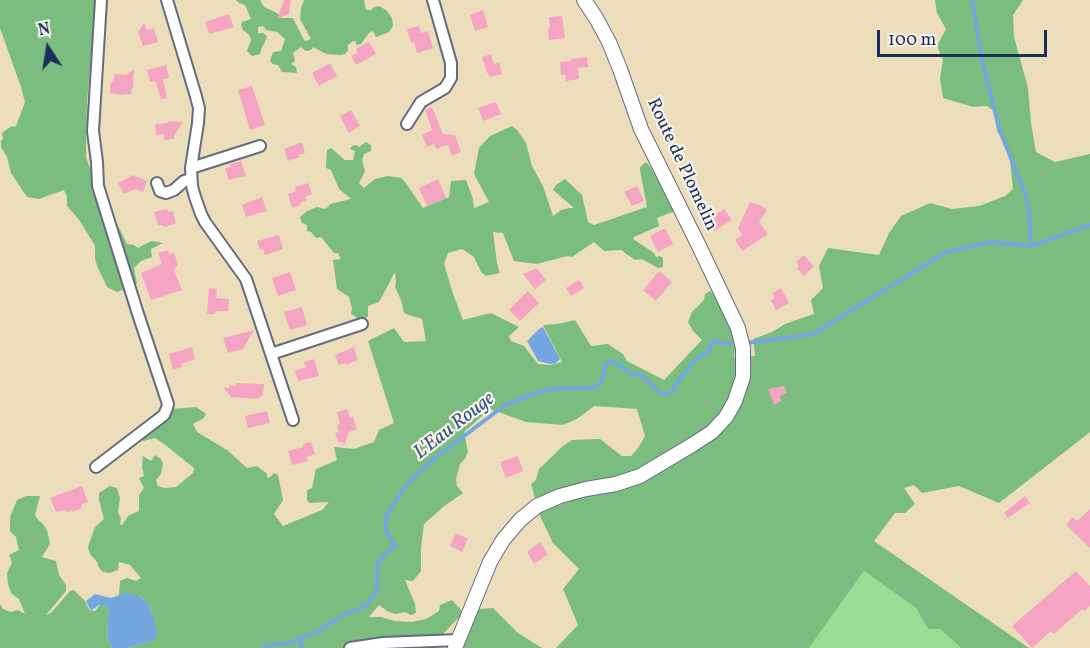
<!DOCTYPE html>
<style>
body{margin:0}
#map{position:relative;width:1090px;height:648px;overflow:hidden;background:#ecdebb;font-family:Vollkorn,serif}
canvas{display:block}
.north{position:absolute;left:18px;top:18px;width:60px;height:60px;-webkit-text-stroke:4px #f7f3e8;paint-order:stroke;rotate:348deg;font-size:16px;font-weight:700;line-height:24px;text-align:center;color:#1b2f5e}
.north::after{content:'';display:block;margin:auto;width:21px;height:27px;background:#1b2f5e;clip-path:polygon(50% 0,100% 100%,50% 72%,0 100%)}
.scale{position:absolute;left:877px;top:30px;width:170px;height:27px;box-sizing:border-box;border:3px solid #1b2f5e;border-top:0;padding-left:8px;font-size:18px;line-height:21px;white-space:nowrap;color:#1b2f5e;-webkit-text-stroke:4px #f7f3e8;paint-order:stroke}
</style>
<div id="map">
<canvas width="1090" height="648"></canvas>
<div class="north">N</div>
<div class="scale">100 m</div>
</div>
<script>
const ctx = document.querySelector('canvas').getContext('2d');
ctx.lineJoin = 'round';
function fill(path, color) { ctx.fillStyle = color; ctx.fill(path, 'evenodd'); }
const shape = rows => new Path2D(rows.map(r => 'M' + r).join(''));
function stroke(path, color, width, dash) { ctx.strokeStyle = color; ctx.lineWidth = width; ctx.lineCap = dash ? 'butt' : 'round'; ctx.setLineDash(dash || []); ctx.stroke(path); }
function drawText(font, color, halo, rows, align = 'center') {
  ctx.font = font + ' Vollkorn,serif'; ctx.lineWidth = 4.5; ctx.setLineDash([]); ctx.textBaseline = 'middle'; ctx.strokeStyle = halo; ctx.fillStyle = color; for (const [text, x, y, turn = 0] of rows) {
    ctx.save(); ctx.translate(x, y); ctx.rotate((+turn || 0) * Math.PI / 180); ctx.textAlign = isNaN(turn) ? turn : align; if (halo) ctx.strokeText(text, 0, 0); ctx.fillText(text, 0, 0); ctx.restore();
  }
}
const green = shape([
 [864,571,916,608,928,629,940,629,961,648,809,648]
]);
const forest = shape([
 [0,0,96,0,87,102,86,157,91,171,127,244,134,245,138,248,151,241,163,243,151,249,152,257,141,261,134,268,137,284,134,286,117,292,107,287,98,268,95,259,95,246,80,221,67,206,67,197,64,190,39,199,27,197,11,173,7,157,1,147,1,141,3,138,2,133,10,127,16,126,25,102,21,87,0,28],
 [236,0,260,0,264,7,277,13,282,18,293,18,304,40,306,41,311,39,300,19,301,8,304,0,364,0,366,10,371,10,374,7,379,6,386,10,392,18,393,26,389,32,376,37,373,31,369,33,361,44,356,45,356,41,353,41,348,45,348,50,345,54,340,55,326,54,313,47,311,50,306,51,301,47,293,53,295,61,291,64,296,67,297,73,282,72,278,65,273,64,270,61,273,52,281,51,285,39,277,32,266,30,263,26,258,27,258,33,263,33,267,36,265,42,262,47,260,54,252,56,247,51,251,40,250,36,243,30,241,25,242,22,251,19,245,5,239,3],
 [935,0,1023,0,1013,15,1014,37,1028,88,1031,123,1036,152,1055,162,1090,154,1090,432,999,503,959,486,922,493,914,485,904,488,915,504,905,513,895,513,874,541,1029,648,961,648,940,629,928,629,916,608,864,571,809,648,556,648,578,625,563,589,579,569,553,543,540,516,531,484,536,480,539,469,563,446,572,440,600,439,622,456,631,456,638,448,645,436,637,409,594,406,577,419,563,425,526,422,490,409,464,432,468,452,465,459,460,464,456,479,457,486,463,493,443,507,424,524,421,548,421,571,413,581,405,580,415,604,416,613,411,615,405,612,395,614,387,611,379,605,369,617,381,617,395,621,412,622,426,619,439,611,440,605,452,600,461,610,461,615,443,634,427,637,370,639,361,642,371,648,127,648,152,641,151,610,146,602,141,597,125,594,119,595,120,581,127,578,136,581,141,578,130,565,119,562,118,570,110,573,103,572,99,568,97,562,90,554,88,547,95,527,104,519,99,500,99,493,110,486,117,488,120,498,118,512,121,519,120,525,122,525,128,516,139,511,139,495,144,488,139,478,144,476,142,467,143,456,151,461,155,455,161,459,163,464,161,474,156,480,158,486,165,488,176,487,193,473,194,468,164,444,155,438,143,441,142,437,171,409,196,407,206,414,204,418,193,424,197,432,227,450,247,468,257,466,267,474,267,477,269,478,274,473,278,475,283,500,274,514,283,526,322,510,329,502,310,503,307,500,307,490,312,488,316,469,337,460,334,447,354,449,374,442,379,430,394,423,368,341,394,328,404,342,426,341,422,319,409,315,404,313,401,300,395,287,396,283,395,272,379,302,368,306,368,316,365,319,362,321,351,314,352,308,349,297,337,289,333,260,341,259,338,253,334,253,321,237,316,238,311,232,307,231,307,225,302,223,300,217,307,211,317,207,325,209,328,207,330,204,351,199,339,189,331,170,326,168,327,150,331,148,345,160,353,160,355,151,350,149,352,146,356,145,359,147,366,142,371,145,371,151,364,154,362,160,365,171,359,183,364,188,375,179,388,176,401,178,405,182,423,208,449,197,451,181,466,180,473,199,474,208,489,202,474,174,479,148,490,136,512,126,517,130,526,143,532,166,543,186,553,216,561,210,569,208,574,208,553,190,556,185,565,179,582,195,588,222,594,225,647,207,640,170,640,167,646,162,651,168,675,211,657,218,659,226,634,237,633,239,654,253,656,257,660,256,663,258,663,267,658,268,642,259,635,260,621,250,604,251,594,242,572,257,567,256,537,264,514,261,503,233,493,232,497,263,500,273,486,276,481,272,474,257,462,249,448,253,444,264,453,294,463,320,491,313,519,327,509,336,511,341,524,346,538,364,550,365,562,362,543,325,558,324,575,320,591,346,608,344,623,354,627,361,664,380,702,340,693,331,688,322,692,312,704,300,705,294,710,291,718,299,725,309,736,340,734,357,755,356,753,339,772,332,785,324,814,314,811,300,823,288,819,266,828,248,879,255,889,233,901,216,930,203,952,209,979,206,1005,196,1013,189,1009,152,997,131,994,111,987,106,973,107,943,98,940,78,943,60,937,46,946,29,937,13],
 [26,496,40,496,35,515,38,520,42,523,47,530,50,544,42,557,56,561,59,575,66,585,66,591,46,615,51,613,70,591,74,590,85,601,90,611,95,611,100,605,106,606,111,610,107,620,108,640,112,648,0,648,0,604,3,609,11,612,18,610,25,614,19,599,11,593,8,584,7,573,12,562,9,555,19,550,16,537,10,531,10,517,17,500],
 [493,608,518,633,542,648,451,648,467,635,478,609]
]);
const water = shape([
 [543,327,560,359,556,363,550,364,538,361,527,341,540,328],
 [125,593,141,597,147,603,154,617,157,636,152,641,127,648,112,648,108,640,107,620,110,610,106,606,99,605,91,611,86,601,95,594,111,598]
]);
const stream = shape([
 [972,0,983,64,999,128,1026,196,1029,213,1031,246],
 [746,343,809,335,820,330,946,252,992,242,1031,246,1090,225],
 [300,638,302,648],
 [263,648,270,645,290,643,300,638,316,632,345,614,355,611,366,605,377,591,377,565,385,554,395,546,385,529,387,515,401,493,415,476,435,458,505,405,527,396,552,389,592,388,598,385,604,377,604,369,605,365,610,362,615,362,633,375,640,374,660,393,665,395,672,392,679,380,695,360,710,350,710,345,713,341,730,344,739,343]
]);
const building = shape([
 [284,0,291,0,289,14,277,19],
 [483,10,488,27,475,31,470,15],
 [229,14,234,27,209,34,205,22],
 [562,16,565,38,549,40,548,29,550,28,549,17],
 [144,23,147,30,154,28,158,42,143,46,138,32],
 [419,26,421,33,428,31,433,48,417,53,414,42,411,43,407,29],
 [369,42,376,54,356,65,351,56,357,53,356,49],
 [491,54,494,64,499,62,502,74,490,77,488,73,487,73,482,57],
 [587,57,588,67,578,68,579,79,566,81,565,75,561,75,560,62,571,61,571,59],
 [330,63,337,76,319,86,312,73],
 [166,65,169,78,163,79,167,98,161,99,155,81,150,82,147,70],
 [134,69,133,88,132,88,131,94,124,94,124,95,110,93,110,84,114,81,114,74,126,75],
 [252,86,265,125,250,130,238,90],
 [496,102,501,114,483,121,478,108],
 [432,107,443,134,455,135,461,152,452,156,448,145,436,149,434,144,427,147,422,135,432,130,425,110],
 [351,110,360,126,349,133,340,116],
 [169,121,183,122,174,136,174,139,164,140,164,134,156,135,155,124,167,123],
 [302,142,305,153,299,155,300,157,288,161,284,149],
 [241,161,246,176,229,180,225,168,231,167,230,164],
 [133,175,147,181,143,192,135,189,124,194,118,183],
 [438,179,446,198,427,206,419,188],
 [308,183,312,194,305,197,307,200,300,203,301,205,292,208,288,194,296,191,295,187],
 [637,186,644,201,632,206,624,192],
 [262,197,267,211,246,217,242,205],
 [750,202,762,206,767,210,759,222,768,234,742,251,735,240,742,235,738,228],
 [167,209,168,212,173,211,176,223,165,227,161,225,158,225,154,212],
 [724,209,732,220,714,231,707,220],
 [665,228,673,244,658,252,650,236],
 [279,235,283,249,265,255,263,249,260,250,257,241],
 [168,250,169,254,174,253,178,264,174,270,182,290,151,300,141,273,162,264,158,253],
 [804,255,814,266,804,276,797,268,799,266,796,262],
 [537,268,546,280,535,289,523,274],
 [659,271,672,282,656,301,643,290],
 [290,272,296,290,278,296,272,278],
 [579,280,584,288,571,296,566,288],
 [209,288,217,289,216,298,229,299,228,311,216,311,215,314,207,314],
 [781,288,789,303,776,310,771,301,774,298,772,294],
 [528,291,539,303,520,321,509,310],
 [302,307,307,325,290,330,284,312],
 [254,330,243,349,228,353,223,338],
 [192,347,195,359,181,364,182,367,173,370,169,354],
 [354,347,358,360,346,365,345,363,339,365,335,355],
 [314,359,319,376,298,381,295,371,306,367,304,362],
 [236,383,264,384,263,395,257,399,231,397,223,387,229,388,229,385,236,386],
 [784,386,787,393,780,396,781,401,774,405,768,389],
 [347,409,350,418,353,417,357,429,349,432,344,446,343,442,339,443,335,433,339,432,337,425,340,424,337,412],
 [267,411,270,423,248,428,245,416],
 [311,442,315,454,307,457,308,461,292,465,288,451,303,447,303,444],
 [518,456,523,471,506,478,500,462],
 [82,486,88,502,81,505,82,508,72,512,72,510,66,513,65,510,56,512,50,498],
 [1025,496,1030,503,1008,518,1004,513],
 [1090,509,1090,548,1066,525,1073,517,1077,521],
 [456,533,468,539,462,552,450,546],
 [540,542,548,554,534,564,527,552],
 [1076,571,1090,586,1090,606,1084,611,1082,609,1054,634,1051,631,1032,648,1012,626]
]);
const minor = shape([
 [167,0,195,93,199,108,198,123,191,168,192,186,195,197,201,214,205,222,246,279,293,420],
 [407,124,421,102,445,88,451,78,451,63,433,0],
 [191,168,260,146],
 [157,183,160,191,166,193,174,190,184,181,191,179],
 [271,354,362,324],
 [96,467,164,415,167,408,168,404,138,314,98,186,97,162,93,131,101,0],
 [350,648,383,643,458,640]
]);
const tertiary = shape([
 [455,648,490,562,503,540,520,520,537,506,560,496,586,489,616,484,640,476,692,445,712,432,726,417,735,401,743,377,743,348,738,328,698,244,641,129,620,69,609,42,596,18,584,0]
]);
const streetNames = [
 ["Route de Plomelin",681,165,65]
];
const waterNames = [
 ["L'Eau Rouge",455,427,-38]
];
fill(green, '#99de96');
fill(forest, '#7abd7f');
fill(water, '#74a7e0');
stroke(stream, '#74a7e0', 4);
fill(building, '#f5a5c3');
stroke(minor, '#646c7f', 14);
stroke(tertiary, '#646c7f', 16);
stroke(minor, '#fff', 10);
stroke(tertiary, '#fff', 14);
drawText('18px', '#1b2f5e', '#f7f3e8', streetNames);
drawText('italic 20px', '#365385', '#f7f3e8', waterNames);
</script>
